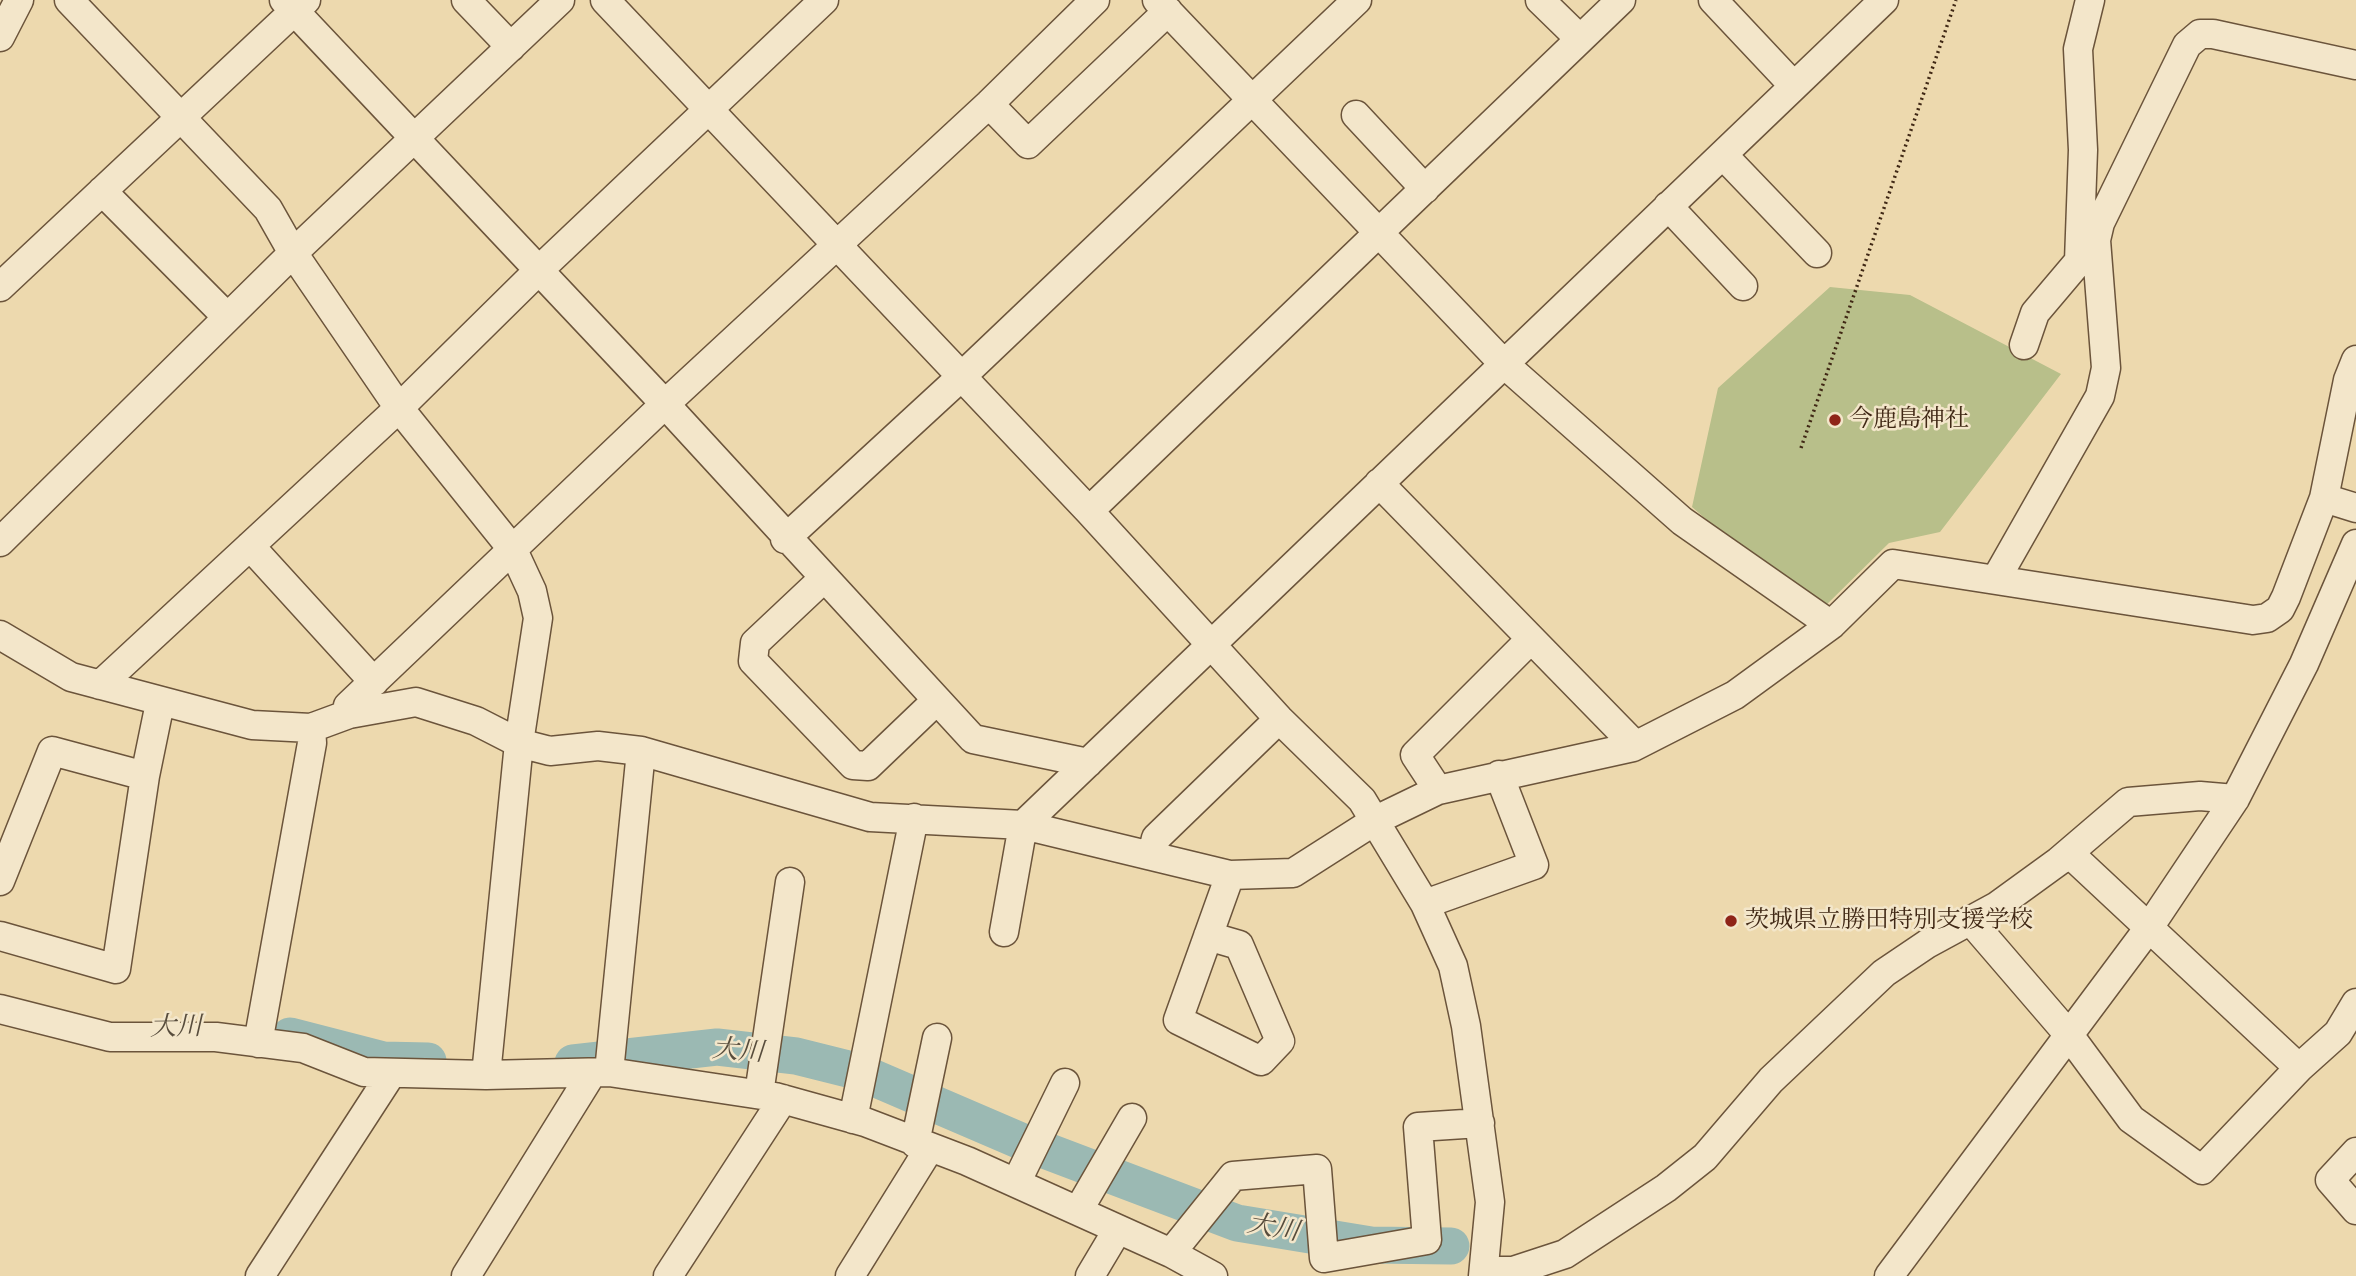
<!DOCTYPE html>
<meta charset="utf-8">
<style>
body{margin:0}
canvas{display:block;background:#edd9ae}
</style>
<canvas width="2356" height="1276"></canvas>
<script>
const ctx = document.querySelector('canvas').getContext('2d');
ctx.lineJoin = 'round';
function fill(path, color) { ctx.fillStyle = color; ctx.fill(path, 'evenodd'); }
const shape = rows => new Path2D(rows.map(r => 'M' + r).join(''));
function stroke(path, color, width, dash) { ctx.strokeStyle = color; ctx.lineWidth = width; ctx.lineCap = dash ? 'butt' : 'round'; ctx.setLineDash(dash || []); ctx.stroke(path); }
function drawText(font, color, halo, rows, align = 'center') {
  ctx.font = font + ' "IM FELL Great Primer","Noto Serif JP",serif'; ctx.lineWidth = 5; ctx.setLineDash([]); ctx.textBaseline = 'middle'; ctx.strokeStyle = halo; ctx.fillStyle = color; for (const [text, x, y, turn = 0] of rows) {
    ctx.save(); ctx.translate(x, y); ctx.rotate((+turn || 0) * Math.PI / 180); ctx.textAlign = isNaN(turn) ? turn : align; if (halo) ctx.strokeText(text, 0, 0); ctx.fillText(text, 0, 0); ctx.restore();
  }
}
const green = shape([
 [1830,287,1910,295,2061,374,1940,532,1889,543,1816,615,1692,507,1718,388]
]);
const river = shape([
 [290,1036,383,1060,428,1061],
 [573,1063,717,1047,796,1056,860,1072,1023,1142,1237,1223,1371,1245,1451,1246]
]);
const path = shape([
 [1801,448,1956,0]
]);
const minor = shape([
 [69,0,268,209,293,253,399,408,513,550,532,591,538,618,519,743,486,1075],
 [284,0,665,404,973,739,1088,763],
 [466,0,511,47],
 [605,0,1089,511,1279,719,1362,800,1425,904,1453,966,1466,1026,1490,1202,1483,1276],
 [1157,0,1503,363,1682,521,1831,625,1893,564,2253,620,2267,618,2280,609,2286,597,2324,498,2348,380,2356,360],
 [1540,0,1580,39],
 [1713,0,1793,85],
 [0,37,19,0],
 [989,104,1028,144,1168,11],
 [1356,115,1425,189],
 [1723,155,1817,253],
 [102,191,227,317],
 [1668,206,1743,286],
 [0,287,306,0],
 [2024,345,2035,313,2079,261,2083,150,2078,49,2090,0],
 [1379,483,1630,740,1633,747],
 [2324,498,2356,508],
 [1089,511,1621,0],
 [785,539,961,377,1357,0],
 [0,542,293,253,560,0],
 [250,546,374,682],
 [823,579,755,643,753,661,853,765,868,766,937,700],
 [1996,579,2100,396,2106,368,2096,240,2100,223,2187,45,2200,34,2213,34,2356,65],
 [0,635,71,677,252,725,311,728,349,714,416,702,476,721,519,743,550,751,598,746,641,751,870,817,1023,825,1230,875,1293,873,1376,820,1438,790,1633,747,1735,695,1831,625],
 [100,685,399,408,538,271,824,0],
 [349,714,348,706,665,404,989,104,1095,0],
 [1438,790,1415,755,1531,639],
 [2069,853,2299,1068],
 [1152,855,1156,838,1279,719],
 [0,881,52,751,145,776],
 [1425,904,1534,865,1499,775],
 [1970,920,2069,1035,2131,1119,2202,1170,2299,1068,2338,1033,2356,1003],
 [1004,932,1023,825,1884,0],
 [0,936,116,969,145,776,160,703],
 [1208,936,1239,945,1280,1041,1261,1061,1178,1020,1230,875],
 [0,1009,110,1037,216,1037,303,1048,364,1072,486,1075,609,1072,775,1097,865,1122,967,1161,1171,1253,1213,1276],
 [258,1043,312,743,311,728],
 [609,1072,641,751],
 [759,1094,790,882],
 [853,1119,914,818],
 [915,1143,937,1038],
 [2356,1152,2330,1180,2356,1210],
 [1016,1183,1065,1083],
 [1078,1211,1132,1118],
 [1171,1253,1233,1176,1317,1169,1324,1258,1427,1240,1418,1127,1480,1123],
 [1484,1271,1513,1271,1565,1254,1666,1188,1705,1157,1771,1080,1884,973,1927,944,1997,906,2059,861,2128,802,2200,796,2235,799],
 [260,1276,391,1074],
 [466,1276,592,1073],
 [668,1276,783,1099],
 [850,1276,929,1149],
 [1090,1276,1118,1229],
 [1889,1276,2148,929,2235,799,2304,664,2356,544]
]);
const markers = [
 [1835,420,7,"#8f2418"],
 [1731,921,7,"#8f2418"]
];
const poiNames = [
 ["今鹿島神社",1849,420],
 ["茨城県立勝田特別支援学校",1745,921]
];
const waterNames = [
 ["大川",176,1028,-1],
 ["大川",738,1052,4],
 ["大川",1273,1229,10]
];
fill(green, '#b8bf8a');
stroke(river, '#9bb9b3', 37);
stroke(minor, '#6b543b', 31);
stroke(path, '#402815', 3.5, [2, 3.5]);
stroke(minor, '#f3e6ca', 28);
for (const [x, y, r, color] of markers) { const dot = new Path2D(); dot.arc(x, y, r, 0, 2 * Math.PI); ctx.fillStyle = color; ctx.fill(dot); stroke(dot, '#f3e6ca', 2.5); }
drawText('24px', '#402815', '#f3e6ca', poiNames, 'left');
drawText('italic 26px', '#574c3c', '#f3e6ca', waterNames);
</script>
